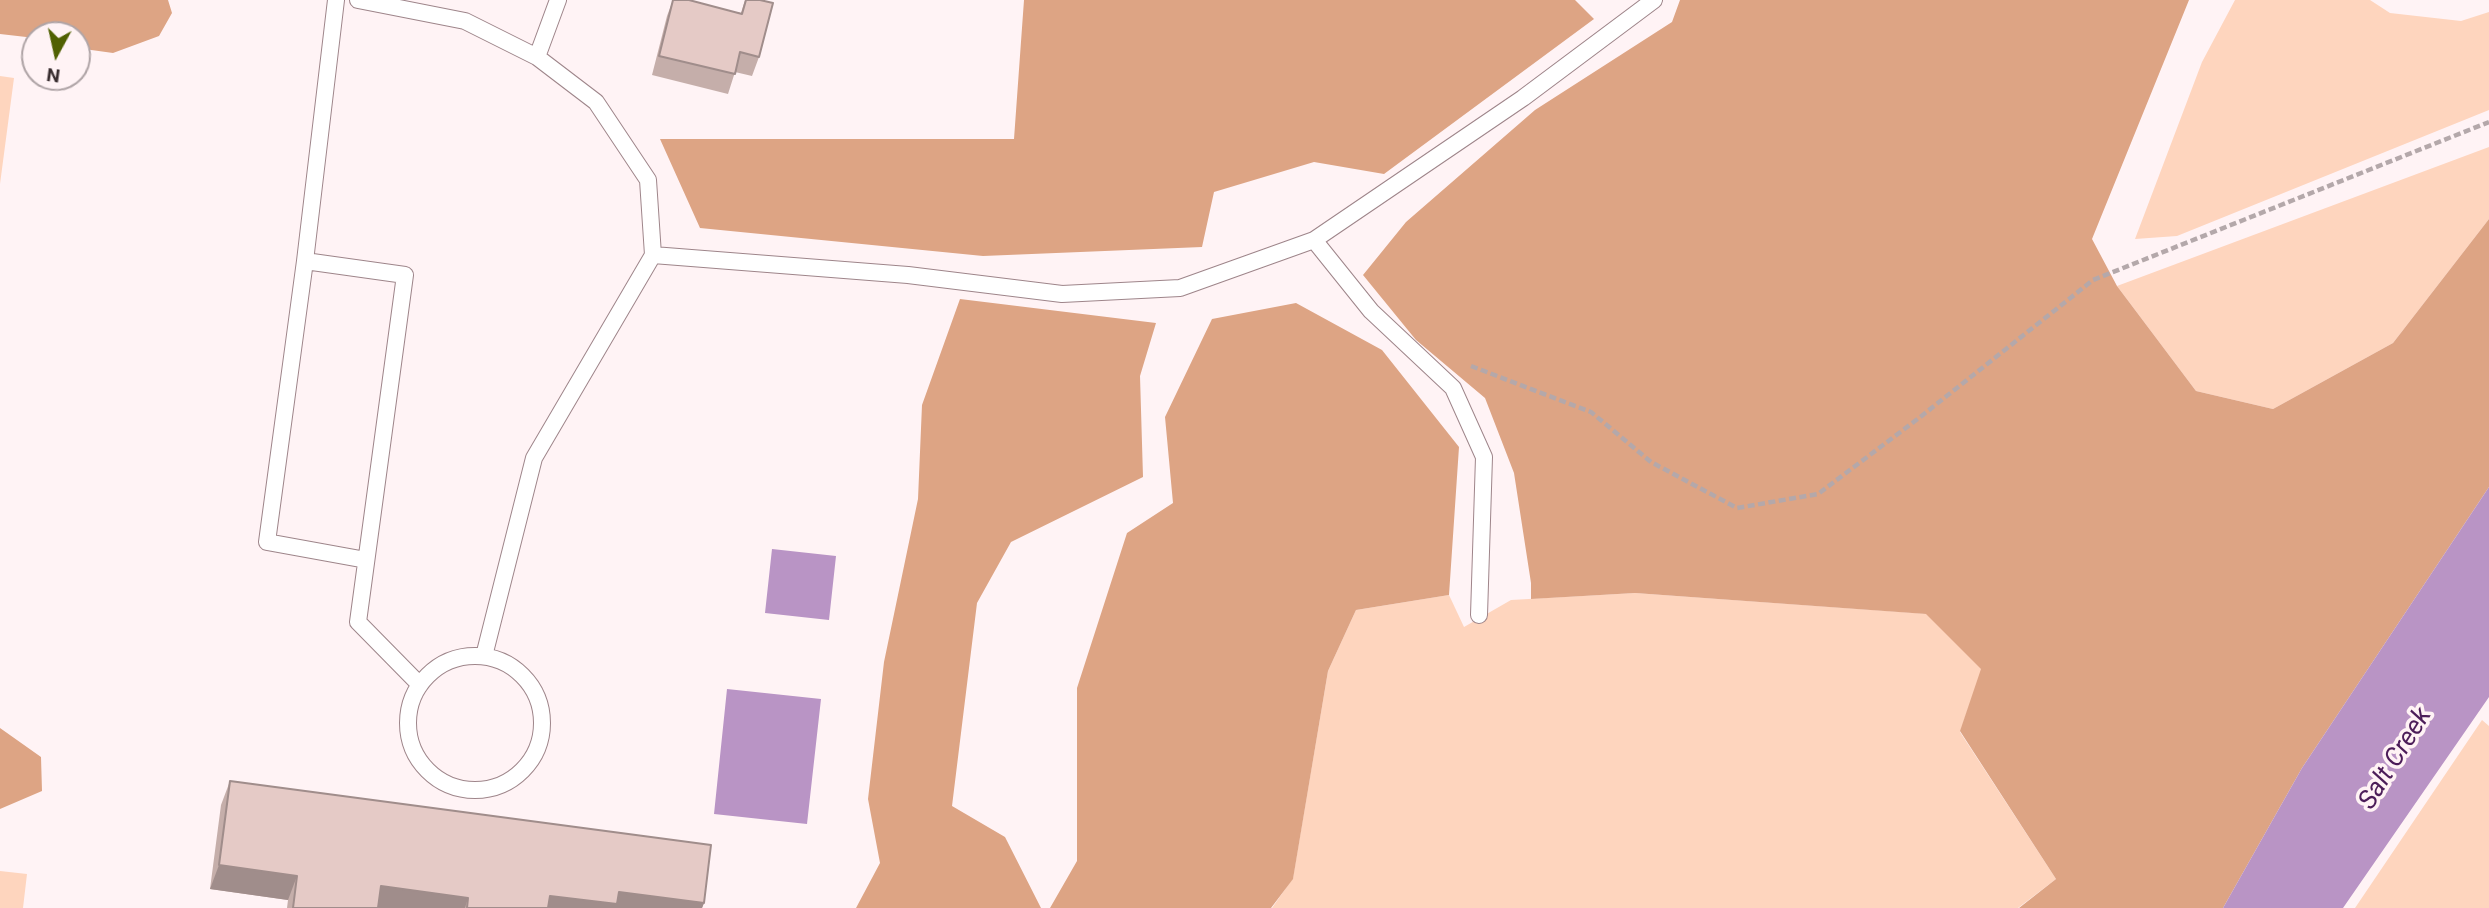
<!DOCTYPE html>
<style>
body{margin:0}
#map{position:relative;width:2489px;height:908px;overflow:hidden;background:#fff3f5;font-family:Roboto,sans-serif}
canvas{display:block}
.north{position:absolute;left:21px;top:21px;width:70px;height:70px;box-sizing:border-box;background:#fff3f5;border:2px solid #afa4a6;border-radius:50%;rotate:188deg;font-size:19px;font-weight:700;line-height:28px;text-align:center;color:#382d2f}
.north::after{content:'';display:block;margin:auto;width:24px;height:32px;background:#506002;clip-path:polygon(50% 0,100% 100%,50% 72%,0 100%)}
</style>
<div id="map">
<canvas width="2489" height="908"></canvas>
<div class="north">N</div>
</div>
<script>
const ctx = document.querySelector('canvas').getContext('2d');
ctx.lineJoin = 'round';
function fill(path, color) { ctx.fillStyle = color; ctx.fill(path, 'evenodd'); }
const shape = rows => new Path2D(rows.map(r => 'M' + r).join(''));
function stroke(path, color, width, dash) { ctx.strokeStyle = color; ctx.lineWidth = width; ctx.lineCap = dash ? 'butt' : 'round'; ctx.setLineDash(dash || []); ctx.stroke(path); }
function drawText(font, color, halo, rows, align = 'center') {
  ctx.font = font + ' Roboto,sans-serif'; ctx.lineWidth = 7; ctx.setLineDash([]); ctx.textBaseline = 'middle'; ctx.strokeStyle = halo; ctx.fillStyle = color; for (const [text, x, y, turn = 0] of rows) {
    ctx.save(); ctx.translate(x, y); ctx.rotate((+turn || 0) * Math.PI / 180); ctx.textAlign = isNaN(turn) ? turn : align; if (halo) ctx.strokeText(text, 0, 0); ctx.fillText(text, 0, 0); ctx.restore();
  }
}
const green = shape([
 [2235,0,2370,0,2390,13,2461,21,2489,12,2489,110,2177,236,2135,239,2202,62],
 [0,76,14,78,0,184],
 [2489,147,2489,219,2393,343,2273,409,2196,391,2117,286],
 [1635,593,1929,614,1982,669,1960,732,2056,879,2018,908,1272,908,1293,878,1328,671,1356,610,1449,595,1464,627,1511,600],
 [2482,720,2489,726,2489,908,2355,908],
 [0,871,27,874,23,908,0,908]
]);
const forest = shape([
 [0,0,168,0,172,13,159,36,113,53,77,48,77,35,35,35,35,38,0,34],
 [1024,0,1575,0,1594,19,1384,174,1314,162,1214,192,1202,247,983,256,700,228,660,139,1014,139],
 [1680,0,2189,0,2092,239,2117,286,2196,391,2273,409,2393,343,2489,219,2489,487,2302,768,2223,908,2019,908,2056,879,1960,731,1981,669,1926,614,1635,593,1531,599,1531,583,1514,473,1485,398,1416,340,1363,275,1406,222,1535,110,1672,22],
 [960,299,1156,323,1140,376,1143,477,1011,542,977,603,952,806,1005,837,1041,908,856,908,880,863,868,799,884,662,918,499,922,405],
 [1296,303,1382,350,1459,447,1449,595,1356,610,1328,671,1293,879,1271,908,1050,908,1077,861,1077,688,1127,533,1173,503,1165,417,1212,319],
 [0,728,41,757,42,791,0,809]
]);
const water = shape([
 [2489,487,2489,697,2343,908,2223,908,2302,768],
 [772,549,836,556,829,620,765,613],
 [727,689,821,699,807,824,714,814]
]);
const path = shape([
 [1471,366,1591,412,1651,462,1737,508,1818,494,1919,418,2093,280,2489,122]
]);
const service = shape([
 [336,0,305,261,267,542,366,560],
 [358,0,465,21,537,57,596,102,648,180,653,255],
 [537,57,558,0],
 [1314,240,1371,311,1453,388,1484,457,1479,615],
 [305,261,405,275,358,622,420,685],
 [484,656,534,458,653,255,908,275,1062,294,1180,288,1314,240,1523,98,1654,0],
 '408 723a67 67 0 1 1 134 0a67 67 0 1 1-134 0Z'
]);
const wall = shape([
 [673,0,741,13,745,0,759,57,752,76,735,72,728,94,652,75,667,16],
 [230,781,704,903,702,908,287,908,288,900,210,889,221,805]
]);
const shadedWall = shape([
 [219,865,297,876,288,900,210,889],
 [381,886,468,898,465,908,373,908],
 [619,892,704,903,702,908,545,908,550,896]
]);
const building = shape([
 [673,0,689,0,742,14,746,0,760,0,773,3,759,57,740,52,735,74,659,56,673,0],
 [230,781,711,845,704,903,619,892,617,904,550,896,548,908,467,908,468,898,381,886,378,908,293,908,297,876,219,865,230,781]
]);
const waterNames = [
 ["Salt Creek",2396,759,-58]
];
fill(green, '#fed5be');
fill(forest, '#dda484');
fill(water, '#b994c5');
stroke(service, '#9e858a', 18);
stroke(path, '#b4a8aa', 4.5, [7, 3.5]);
stroke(service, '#fff', 16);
fill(wall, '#c5aeaa');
fill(shadedWall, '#a08d8b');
fill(building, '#e5cac6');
stroke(building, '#a08d8b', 2);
drawText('italic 26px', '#4c1d59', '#fff3f5', waterNames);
</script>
